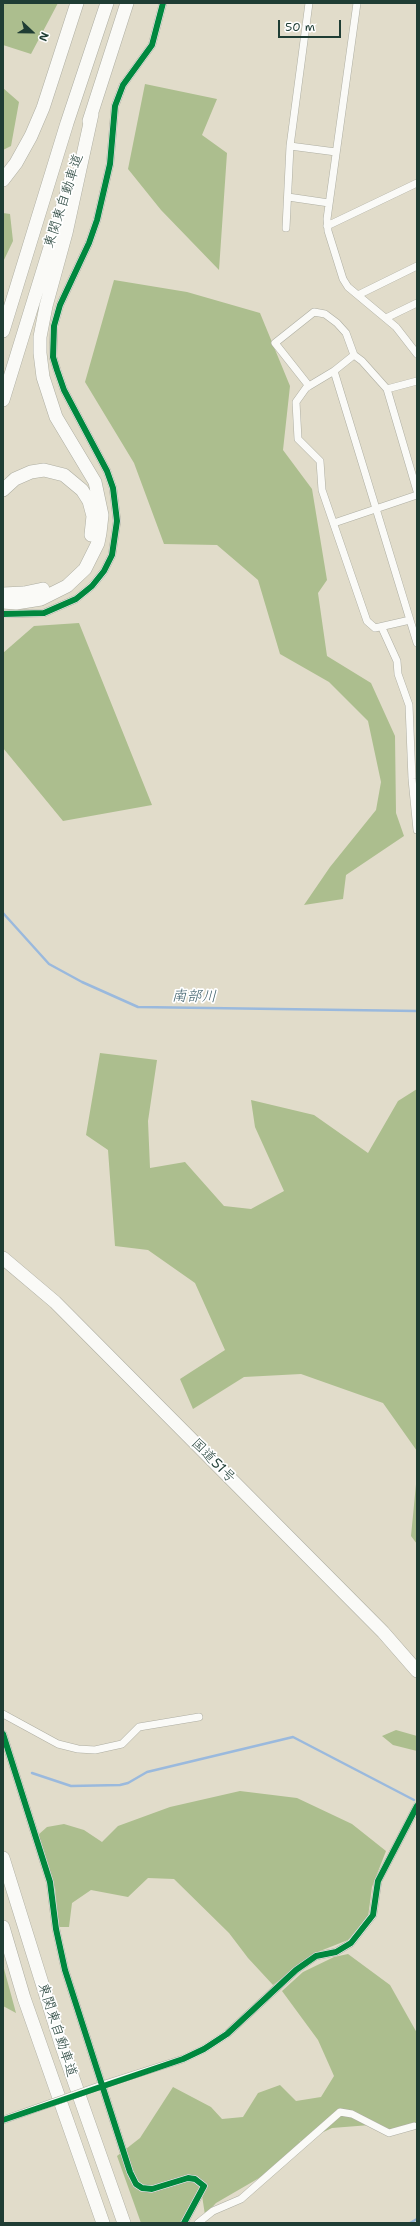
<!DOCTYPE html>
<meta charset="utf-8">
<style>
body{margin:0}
#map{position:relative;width:420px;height:2226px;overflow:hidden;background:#e1dcca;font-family:"Shantell Sans",sans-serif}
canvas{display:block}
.frame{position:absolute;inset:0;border:4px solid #1f3d34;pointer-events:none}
.north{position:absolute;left:12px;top:12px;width:40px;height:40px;-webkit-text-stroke:3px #fff;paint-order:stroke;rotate:112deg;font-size:11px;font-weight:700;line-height:16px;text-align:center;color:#1f3d34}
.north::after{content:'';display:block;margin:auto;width:14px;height:18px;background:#1f3d34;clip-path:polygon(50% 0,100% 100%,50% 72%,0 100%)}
.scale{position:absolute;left:278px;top:20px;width:63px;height:18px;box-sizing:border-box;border:2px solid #1f3d34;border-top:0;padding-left:5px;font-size:12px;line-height:14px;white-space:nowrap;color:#1f3d34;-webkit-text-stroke:3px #fff;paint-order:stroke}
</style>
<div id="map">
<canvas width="420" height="2226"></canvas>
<div class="frame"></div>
<div class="north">N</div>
<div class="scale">50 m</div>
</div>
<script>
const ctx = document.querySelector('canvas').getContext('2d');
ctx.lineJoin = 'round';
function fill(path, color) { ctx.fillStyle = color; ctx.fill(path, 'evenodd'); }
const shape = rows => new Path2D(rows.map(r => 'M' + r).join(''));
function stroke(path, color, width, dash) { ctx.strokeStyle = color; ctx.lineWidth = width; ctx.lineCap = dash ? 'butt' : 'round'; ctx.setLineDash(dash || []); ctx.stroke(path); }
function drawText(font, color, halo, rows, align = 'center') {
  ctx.font = font + ' "Shantell Sans","Klee One",sans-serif'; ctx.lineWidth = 3.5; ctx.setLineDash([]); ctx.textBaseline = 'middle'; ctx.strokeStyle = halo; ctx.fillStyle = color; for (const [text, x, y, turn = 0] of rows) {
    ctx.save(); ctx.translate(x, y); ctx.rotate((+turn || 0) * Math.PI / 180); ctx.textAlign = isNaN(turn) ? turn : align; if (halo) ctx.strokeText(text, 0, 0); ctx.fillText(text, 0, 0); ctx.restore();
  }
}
const forest = shape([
 [3,3,58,3,31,54,3,45],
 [145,84,217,99,202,135,227,153,219,270,161,210,128,169],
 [3,88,19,102,11,146,3,150],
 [3,213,10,214,13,241,3,262],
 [114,280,187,292,260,313,290,386,283,450,312,489,327,580,318,593,327,656,371,683,395,736,396,813,404,836,346,875,343,899,304,905,330,867,376,810,381,782,368,721,329,682,280,654,258,580,217,545,164,544,134,463,85,382],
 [79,623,152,805,63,821,3,748,3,653,34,626],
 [100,1053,157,1060,148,1121,150,1168,185,1162,224,1206,251,1209,284,1191,255,1127,251,1100,314,1115,368,1153,398,1101,417,1089,417,1451,383,1403,301,1374,244,1377,193,1409,180,1379,225,1350,195,1283,148,1250,115,1246,108,1150,86,1135],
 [417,1474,417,1544,411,1536],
 [396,1730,417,1736,417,1751,393,1745,382,1736],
 [240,1791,297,1798,352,1824,386,1851,372,1887,368,1917,348,1940,315,1953,273,1985,248,1958,229,1933,174,1879,148,1878,128,1897,91,1890,72,1903,69,1927,59,1927,55,1888,38,1835,47,1827,64,1824,84,1830,102,1842,118,1826,170,1807],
 [348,1954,390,1985,417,2033,417,2127,390,2131,370,2125,332,2128,302,2142,299,2140,301,2142,266,2174,216,2203,205,2215,201,2189,183,2223,141,2223,117,2156,140,2138,173,2087,211,2107,222,2119,243,2117,258,2093,280,2085,296,2101,321,2097,334,2076,318,2040,282,1991,303,1972,334,1957],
 [3,1965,16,2013,3,2006]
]);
const stream = shape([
 [3,913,49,964,82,982,138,1007,417,1011],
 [32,1773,71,1786,120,1785,128,1783,147,1772,293,1737,414,1800],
 [410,2223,417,2219]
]);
const street = shape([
 [357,3,327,219,328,231,343,279,348,287,396,327,417,354],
 [290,146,336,152],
 [288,197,329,203],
 [327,226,417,183],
 [286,228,290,146,309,3],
 [358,295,417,266],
 [386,318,417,303],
 [354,355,362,361,387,389],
 [334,371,417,643],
 [417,381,387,389,417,491],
 [309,386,275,343,314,312,325,314,337,323,346,333,354,355,334,371,309,386,306,388,296,402,298,439,320,461,322,490,367,621,375,628,410,620],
 [334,523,417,495],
 [3,614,44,613,76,599,92,586,104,571,112,555,117,521,113,488,107,471,64,390,57,370,53,357,54,326,60,305,89,243,97,220,110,164,115,106,123,85,152,45,163,3],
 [382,628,397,661,398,674,409,705,412,779,417,830],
 [3,1714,58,1744,78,1749,95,1750,122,1744,139,1727,199,1717],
 [3,1734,50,1882,56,1929,65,1970,130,2172,136,2184,142,2188,152,2189,188,2178,195,2179,204,2186,184,2223],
 [102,2085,183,2059,204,2049,227,2034,296,1970,316,1956,336,1952,351,1943,373,1915,378,1881,417,1806],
 [3,2120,37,2108],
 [198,2223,213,2211,241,2199,340,2112,352,2114,389,2133,414,2126]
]);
const highway = shape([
 [89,121,127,3],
 [3,180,16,163,31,136,43,108,77,3],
 [3,331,67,123,107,3],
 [3,400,72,176],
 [3,490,15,479,31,472,44,470,64,475,82,490,89,501,93,516,91,535],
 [3,594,24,593,43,589],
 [3,602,16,603,41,599,67,586,85,569,98,543,100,533,102,515,95,482,56,417,43,377,40,353,40,337,46,306,66,233,92,114],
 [3,1258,55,1302,383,1632,417,1671],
 [3,1858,61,2044,124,2223],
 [3,1927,24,1998,103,2223]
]);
const streetBridge = shape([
 [37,2108,102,2085]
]);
const cycleway = shape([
 [3,614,44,613,76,599,92,586,104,571,112,555,117,521,113,488,107,471,64,390,57,370,53,357,54,326,60,305,89,243,97,220,110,164,115,106,123,85,152,45,163,3],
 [3,1734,50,1882,56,1929,65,1970,130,2172,136,2184,142,2188,152,2189,188,2178,195,2179,204,2186,184,2223],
 [3,2120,183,2059,204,2049,227,2034,296,1970,316,1956,336,1952,351,1943,373,1915,378,1881,417,1806]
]);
const streetNames = [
 ["東関東自動車道",64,201,-72],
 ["国道51号",213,1461,45],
 ["東関東自動車道",57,2030,72]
];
const waterNames = [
 ["南部川",194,997,1]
];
fill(forest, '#acbe8e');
stroke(stream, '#9ab9dd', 2.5);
stroke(street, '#aeaea2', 8);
stroke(highway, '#aeaea2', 14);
stroke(street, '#fafaf7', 7);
stroke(highway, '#fafaf7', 13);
stroke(streetBridge, '#aeaea2', 8, []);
stroke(streetBridge, '#fafaf7', 7);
stroke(cycleway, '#00873e', 6);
drawText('14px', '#1f3d34', '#fff', streetNames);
drawText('italic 15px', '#3b5e69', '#fff', waterNames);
</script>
